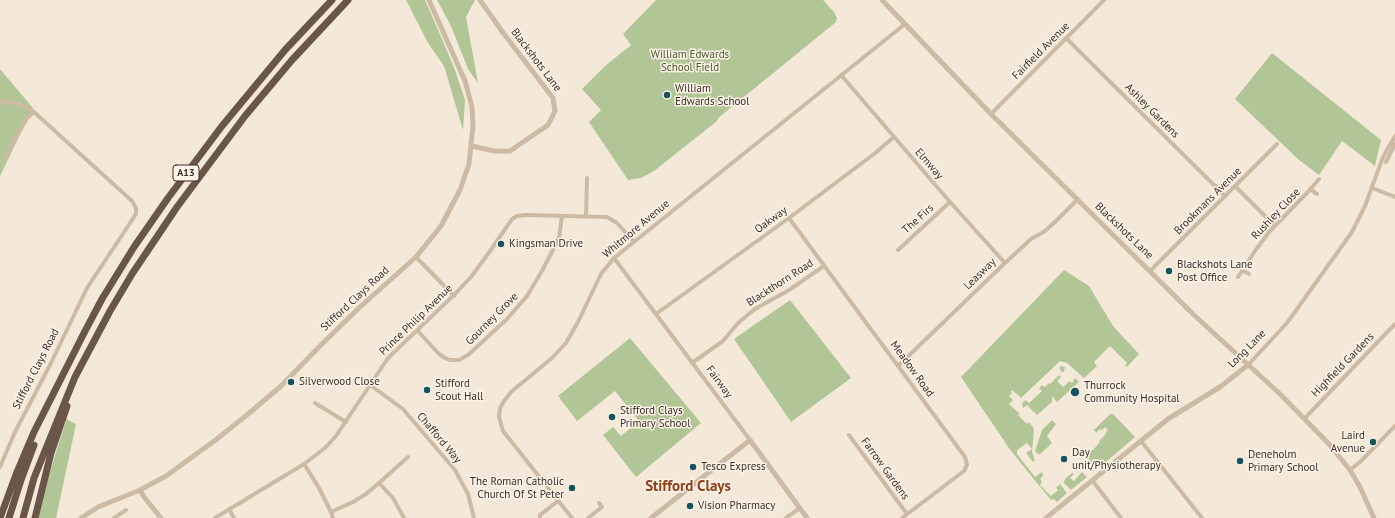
<!DOCTYPE html>
<style>
body{margin:0}
canvas{display:block;background:#f4e9d9}
</style>
<canvas width="1395" height="518"></canvas>
<script>
const ctx = document.querySelector('canvas').getContext('2d');
ctx.lineJoin = 'round';
function fill(path, color) { ctx.fillStyle = color; ctx.fill(path, 'evenodd'); }
const shape = rows => new Path2D(rows.map(r => 'M' + r).join(''));
function stroke(path, color, width, dash) { ctx.strokeStyle = color; ctx.lineWidth = width; ctx.lineCap = dash ? 'butt' : 'round'; ctx.setLineDash(dash || []); ctx.stroke(path); }
function drawText(font, color, halo, rows, align = 'center') {
  ctx.font = font + ' "PT Sans",sans-serif'; ctx.lineWidth = 3; ctx.setLineDash([]); ctx.textBaseline = 'middle'; ctx.strokeStyle = halo; ctx.fillStyle = color; for (const [text, x, y, turn = 0] of rows) {
    ctx.save(); ctx.translate(x, y); ctx.rotate((+turn || 0) * Math.PI / 180); ctx.textAlign = isNaN(turn) ? turn : align; if (halo) ctx.strokeText(text, 0, 0); ctx.fillText(text, 0, 0); ctx.restore();
  }
}
const green = shape([
 [406,0,425,0,439,32,455,70,465,100,463,130,444,66,428,43],
 [437,0,475,0,466,17,478,83,468,69,451,26],
 [656,0,823,0,834,12,837,18,836,22,718,118,717,121,654,171,641,178,628,180,589,122,601,110,582,89,605,66,631,45,623,34],
 [1272,53,1381,140,1375,166,1342,141,1319,175,1299,160,1235,99],
 [0,69,33,108,0,176],
 [1064,270,1089,286,1113,326,1139,354,1127,367,1125,365,1127,363,1110,346,1094,362,1097,366,1084,378,1067,363,1060,361,1021,398,1012,390,1011,392,1012,393,1009,396,1013,400,1009,404,1020,414,1018,415,1027,424,1029,422,1033,427,1034,431,1032,452,1035,460,1033,462,1026,453,1032,449,1027,443,1017,450,1017,454,1035,477,1042,472,1043,476,1040,479,1042,482,1040,485,1051,496,1058,490,1056,488,1060,484,1067,493,1057,502,1054,499,1051,500,1011,451,961,377],
 [790,300,851,378,791,422,734,339],
 [630,338,701,423,636,477,603,435,613,427,621,436,639,421,615,391,577,421,558,396],
 [1061,366,1065,367,1064,371,1059,375,1061,377,1057,381,1063,387,1070,381,1072,383,1075,378,1079,382,1057,402,1052,396,1052,402,1037,415,1027,405,1023,408,1022,403,1026,400,1029,403,1042,391,1039,388,1042,385,1045,387,1049,383,1050,384,1062,372,1059,368],
 [1110,414,1113,414,1135,437,1100,467,1094,462,1092,463,1086,455,1094,449,1100,442,1099,441,1106,434,1105,433,1108,430,1105,427,1102,430,1100,429,1096,433,1094,430],
 [67,418,68,420,76,424,56,518,36,518,45,487],
 [1052,420,1056,424,1047,436,1052,443,1039,455,1035,451,1042,430],
 [1082,472,1087,477,1071,490,1064,483,1065,479,1072,473,1074,474,1070,478,1074,481]
]);
const minor = shape([
 [1066,38,1225,196],
 [841,75,950,202,1005,263],
 [0,101,20,104,34,112,132,201,136,208,136,214,87,288,50,365,15,432,0,467],
 [991,114,1104,0],
 [5,157,27,118,34,112],
 [1386,162,1395,144],
 [1235,186,1275,226],
 [1372,188,1395,197],
 [1310,189,1317,194],
 [586,216,587,178],
 [789,218,965,457,967,465,964,471,902,518],
 [898,250,950,202],
 [416,257,454,296],
 [614,258,750,440],
 [1242,270,1249,274],
 [1150,271,1277,144],
 [1238,277,1255,251,1269,232,1308,192,1319,179],
 [656,314,789,218,874,154,894,137],
 [417,330,439,354,445,358,450,360,459,360,468,355,507,319,527,296,542,271,559,238,562,216],
 [692,363,723,341,738,323,755,309,789,290,824,266],
 [1248,365,1287,323,1352,232,1365,206,1383,157,1395,136],
 [898,366,1005,263,1031,239,1045,231,1056,221,1078,199],
 [370,385,403,409,455,470,468,494,474,518],
 [315,403,346,422],
 [1305,418,1395,324],
 [849,435,907,514],
 [1141,441,1202,518],
 [304,464,319,488,331,512,333,518],
 [1350,470,1361,461,1395,426],
 [1092,480,1121,518],
 [379,483,408,457],
 [229,509,234,518],
 [331,512,353,502,366,494,379,483,393,498,404,518],
 [114,518,126,510],
 [215,518,304,464,325,448,336,436,388,358,455,294,471,277,488,254,512,219,517,216,526,215,607,217,617,223,634,242],
 [540,518,540,515,558,501],
 [572,518,503,431,499,417,500,408,504,401,511,392,552,358,566,343,578,322,601,274,614,258,905,24],
 [588,518,602,507,599,503],
 [786,518,800,508]
]);
const tertiary = shape([
 [882,0,991,114,1194,315,1280,394,1329,444,1350,470,1360,487,1374,518],
 [472,146,494,151,510,151,548,125,555,111,553,98,504,34,480,0],
 [140,490,144,497,161,518],
 [81,518,98,507,140,490,166,476,217,439,248,414,280,387,323,343,360,307,416,257,441,226,460,190,469,164,473,126,472,107,465,81,429,0],
 [651,518,750,440,807,518],
 [1046,518,1168,419,1220,387,1248,365]
]);
const trunk = shape([
 [0,518,17,472,34,432,84,333,102,299,134,247,168,198,222,126,285,50,332,0],
 [9,518,21,480,34,445],
 [23,518,34,478,75,377,110,311,132,274,177,207,245,116,292,60,348,0],
 [35,518,51,453,67,406]
]);
const markers = [
 [667,95,4,"#17535e"],
 [501,244,4,"#17535e"],
 [1169,271,4,"#17535e"],
 [291,382,4,"#17535e"],
 [427,390,4,"#17535e"],
 [1075,392,5,"#17535e"],
 [612,417,4,"#17535e"],
 [1373,442,4,"#17535e"],
 [1064,459,4,"#17535e"],
 [1240,461,4,"#17535e"],
 [693,467,4,"#17535e"],
 [572,488,4,"#17535e"],
 [690,506,4,"#17535e"]
];
const shields = [
 [186,173,26]
];
const shieldNames = [
 ["A13",186,173]
];
const streetNames = [
 ["Fairfield Avenue",1041,51,-45],
 ["Blackshots Lane",536,60,53],
 ["Ashley Gardens",1152,111,45],
 ["Elmway",929,164,49],
 ["Brookmans Avenue",1208,201,-45],
 ["Rushley Close",1276,214,-47],
 ["The Firs",918,219,-42],
 ["Oakway",771,220,-36],
 ["Whitmore Avenue",636,229,-40],
 ["Blackshots Lane",1124,231,44],
 ["Leasway",980,274,-44],
 ["Blackthorn Road",780,283,-33],
 ["Stifford Clays Road",355,299,-43],
 ["Gourney Grove",492,319,-45],
 ["Prince Philip Avenue",416,320,-44],
 ["Long Lane",1247,349,-45],
 ["Highfield Gardens",1343,365,-46],
 ["Stifford Clays Road",36,369,-63],
 ["Meadow Road",912,369,54],
 ["Fairway",719,382,54],
 ["Chafford Way",439,438,50],
 ["Farrow Gardens",885,469,54]
];
const parkNames = [
 ["William Edwards",690,55],
 ["School Field",690,68]
];
const poiNames = [
 ["William",675,89],
 ["Edwards School",675,102],
 ["Kingsman Drive",509,244],
 ["Blackshots Lane",1177,265],
 ["Post Office",1177,278],
 ["Silverwood Close",299,382],
 ["Stifford",435,384],
 ["Scout Hall",435,397],
 ["Thurrock",1084,386],
 ["Community Hospital",1084,399],
 ["Stifford Clays",620,411],
 ["Primary School",620,424],
 ["Laird",1365,436,"right"],
 ["Avenue",1365,449,"right"],
 ["Day",1072,453],
 ["unit/Physiotherapy",1072,466],
 ["Deneholm",1248,455],
 ["Primary School",1248,468],
 ["Tesco Express",701,467],
 ["The Roman Catholic",564,482,"right"],
 ["Church Of St Peter",564,495,"right"],
 ["Vision Pharmacy",698,506]
];
const districtNames = [
 ["Stifford Clays",688,487]
];
fill(green, '#b2c597');
stroke(minor, '#cdbaa4', 4);
stroke(tertiary, '#cdbaa4', 5);
stroke(trunk, '#6a5649', 7);
for (const [x, y, r, color] of markers) { const dot = new Path2D(); dot.arc(x, y, r, 0, 2 * Math.PI); ctx.fillStyle = color; ctx.fill(dot); stroke(dot, '#fbf3e6', 1.5); }
for (const [x, y, w] of shields) { const box = new Path2D(); box.roundRect(x - w / 2, y - 8, w, 16, 3); ctx.fillStyle = '#fbf3e6'; ctx.fill(box); stroke(box, '#382d26', 1); }
drawText('bold 10px', '#382d26', null, shieldNames);
drawText('11px', '#382d26', '#fbf3e6', streetNames);
drawText('11px', '#435927', '#fbf3e6', parkNames);
drawText('11px', '#382d26', '#fbf3e6', poiNames, 'left');
drawText('bold 15px', '#8f3d17', '#fbf3e6', districtNames);
</script>
